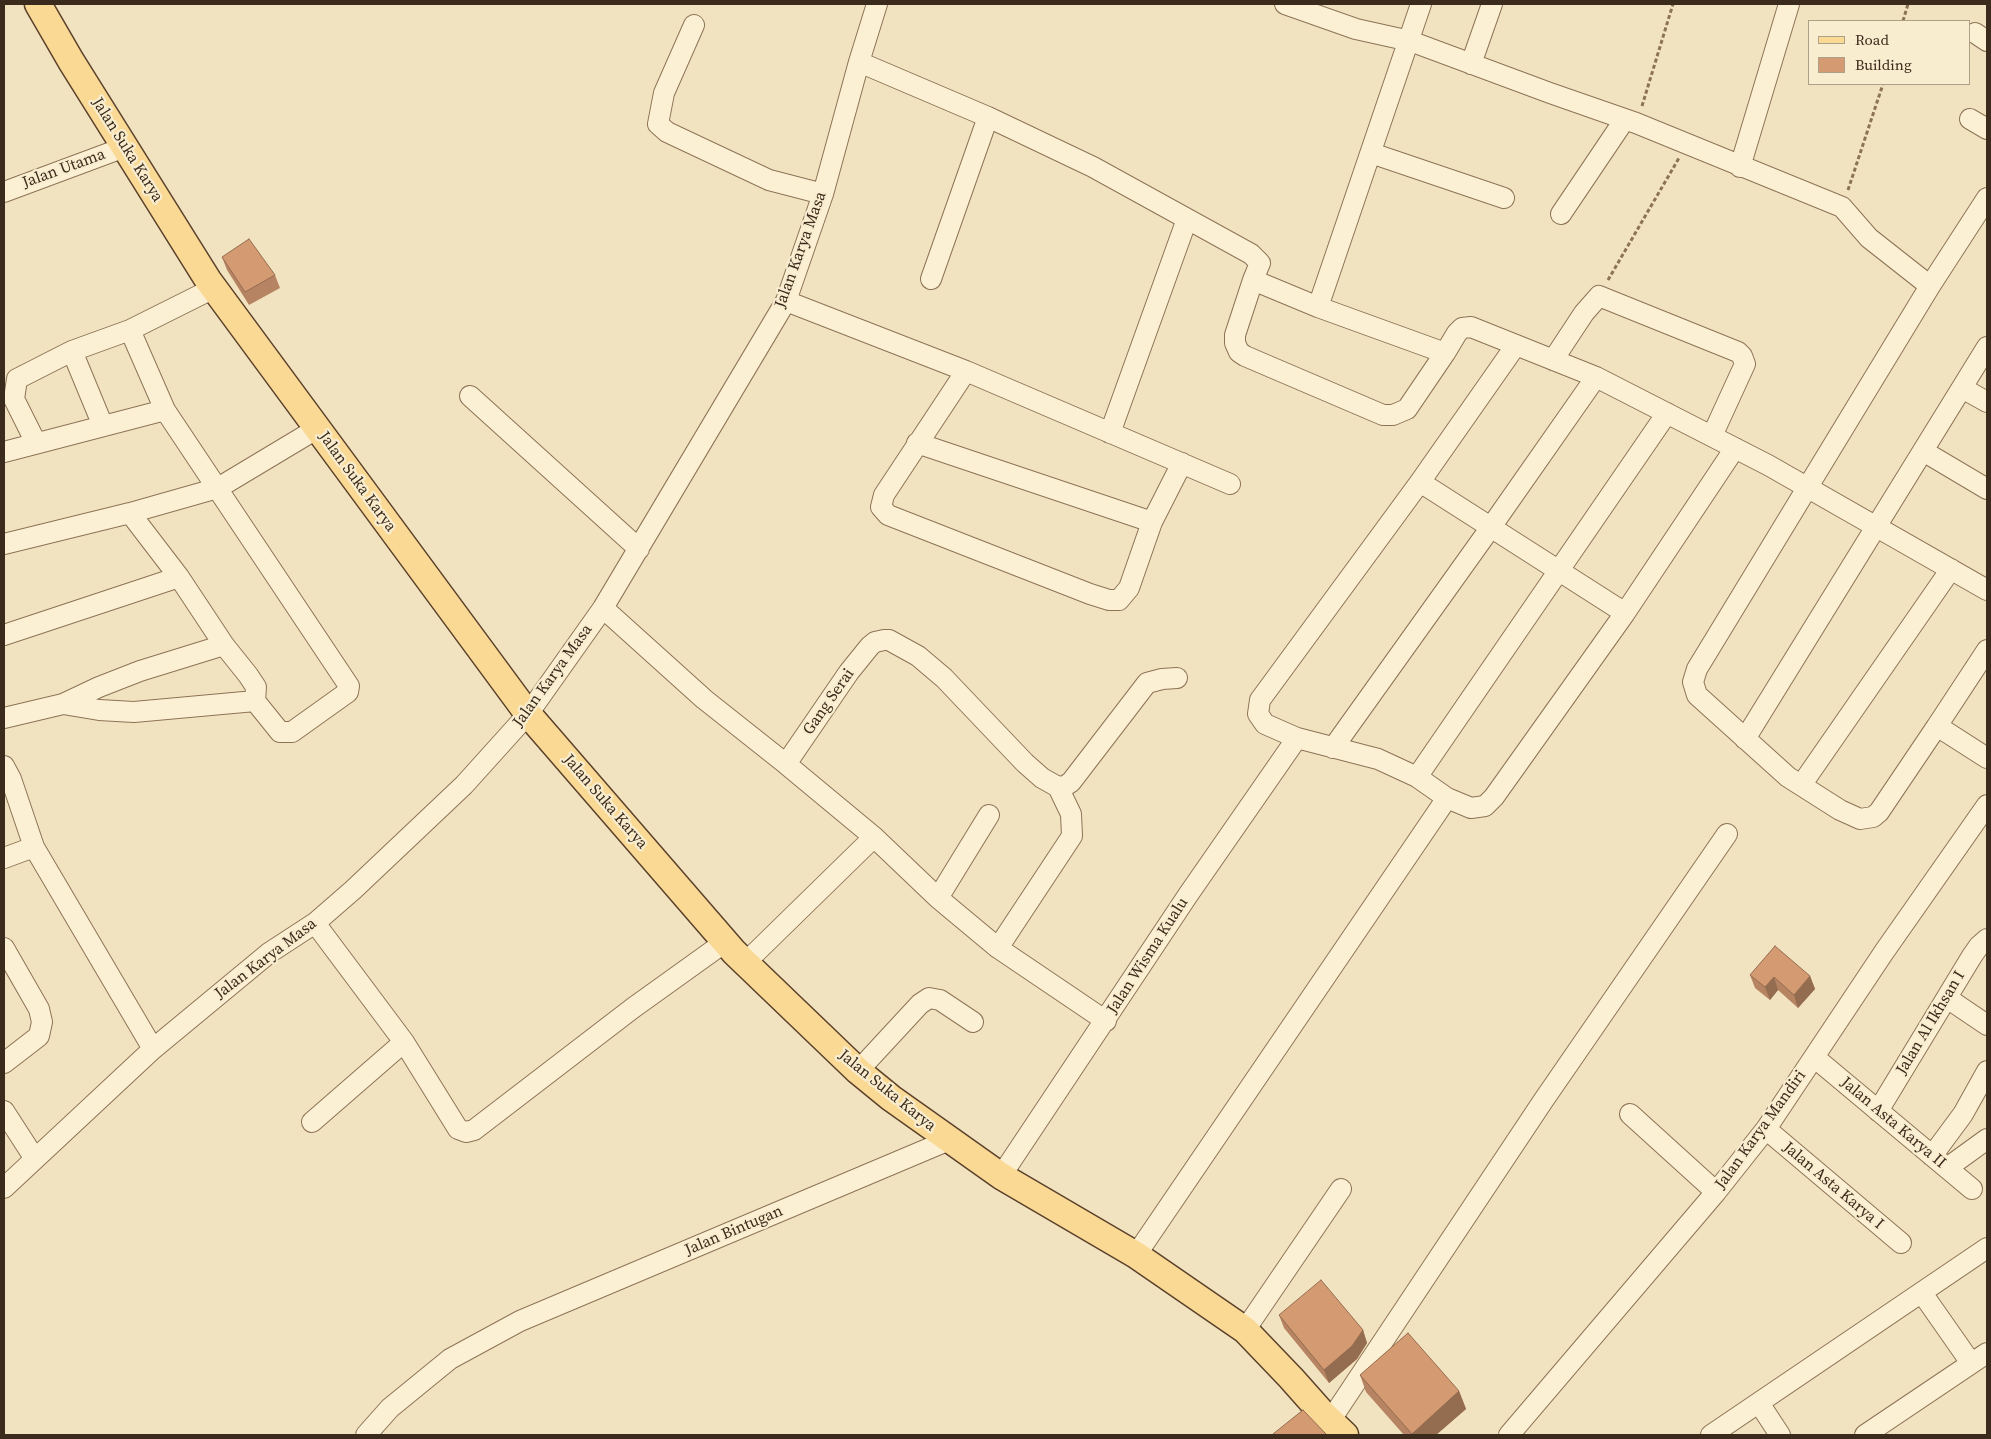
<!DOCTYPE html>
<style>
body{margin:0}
#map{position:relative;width:1991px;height:1439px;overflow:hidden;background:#f2e3c0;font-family:"Source Serif 4",serif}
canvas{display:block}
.frame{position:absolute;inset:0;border:5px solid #3b2b1c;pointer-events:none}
.legend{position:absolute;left:1808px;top:20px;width:162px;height:65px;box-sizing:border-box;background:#f9edd0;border:1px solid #ad9f88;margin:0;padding:6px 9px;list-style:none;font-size:15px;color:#3b2b1c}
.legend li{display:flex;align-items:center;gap:10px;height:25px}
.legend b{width:25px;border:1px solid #ad9f88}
</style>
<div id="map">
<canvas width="1991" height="1439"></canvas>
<div class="frame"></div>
<ul class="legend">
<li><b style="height:6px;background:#fad994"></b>Road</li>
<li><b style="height:14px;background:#d49a72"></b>Building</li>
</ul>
</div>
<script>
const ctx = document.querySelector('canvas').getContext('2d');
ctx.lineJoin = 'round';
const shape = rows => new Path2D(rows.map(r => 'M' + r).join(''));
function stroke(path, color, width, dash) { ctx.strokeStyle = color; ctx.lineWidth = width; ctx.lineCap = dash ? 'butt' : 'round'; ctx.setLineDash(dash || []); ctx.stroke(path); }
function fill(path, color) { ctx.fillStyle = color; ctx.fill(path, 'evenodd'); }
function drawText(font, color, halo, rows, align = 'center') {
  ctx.font = font + ' "Source Serif 4",serif'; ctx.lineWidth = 4.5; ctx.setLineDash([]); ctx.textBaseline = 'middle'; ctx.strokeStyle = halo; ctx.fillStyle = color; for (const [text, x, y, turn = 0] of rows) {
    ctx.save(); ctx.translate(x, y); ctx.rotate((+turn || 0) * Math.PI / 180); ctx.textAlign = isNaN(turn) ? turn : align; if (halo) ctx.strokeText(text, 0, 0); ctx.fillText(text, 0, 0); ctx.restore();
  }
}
const path = shape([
 [1903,21,1908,4],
 [1642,106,1673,4],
 [1848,190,1883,84],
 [1608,280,1679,158]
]);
const minor = shape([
 [1285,4,1356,29,1410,41,1550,93,1636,123,1842,207,1869,238,1930,286],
 [694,25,664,93,658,124,667,132,769,180,823,194],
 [1975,33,1987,41],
 [859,62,988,117,1093,167,1251,254,1260,263,1253,280,1318,307,1445,353],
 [1471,64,1492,4],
 [1970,119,1987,129],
 [1371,153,1504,198],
 [1740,167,1789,4],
 [4,192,125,147],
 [1561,214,1625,119],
 [931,279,988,117],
 [1253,280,1235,335,1235,343,1239,352,1245,356,1383,415,1393,415,1407,409,1445,353,1457,333,1462,328,1471,327,1596,377,1768,465,1987,590],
 [786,301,966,371,1230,484],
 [1318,307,1421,4],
 [130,330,165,410,349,686,348,692,292,732,280,732,255,701],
 [1516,345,1420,482,1260,700,1258,714,1265,724,1297,738,1378,759,1417,777,1447,798,1471,808,1485,806,1494,797,1625,613,1735,448],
 [72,351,103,426],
 [1553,360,1584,313,1599,296,1738,352,1742,356,1745,364,1712,436],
 [966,371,884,495,881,507,888,515,1090,594,1109,600,1119,600,1129,588,1152,522,1182,463],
 [1962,388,1987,402],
 [470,396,639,549],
 [1110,433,1187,219],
 [36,443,14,399,17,379,72,351,130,330,214,288],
 [917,443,1152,522],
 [1923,451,1987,489],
 [4,452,165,410],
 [1420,482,1625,613],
 [4,544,130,513,218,488,318,428],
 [603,608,704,699,786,764,849,672,870,646,875,642,884,640,889,640,918,656,944,678,1025,763,1042,778,1058,787,1065,786,1071,782,1147,683,1162,679,1177,678],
 [4,635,179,577],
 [1987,650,1937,726,1987,758],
 [63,704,99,710,134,712,255,701,256,687,248,675,224,645,179,577,130,513],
 [4,718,63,704,99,687,140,671,224,645],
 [1937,726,1879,812,1873,817,1860,819,1840,810,1788,777,1697,695,1693,682,1697,669,1930,286,1987,198],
 [1745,739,1987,347],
 [1333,748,1491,527,1596,377],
 [786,764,874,837,938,898,998,948,1106,1021],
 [4,766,11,779,34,847,153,1049],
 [1417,777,1667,413],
 [1802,784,1951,569],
 [4,858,34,847],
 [938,898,989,815],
 [315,923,404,1042,458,1129,466,1132,474,1130,633,1008,725,942],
 [4,948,39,1009,42,1022,39,1036,4,1063],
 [998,948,1072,836,1071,814,1058,787],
 [745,963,874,837],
 [1947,998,1987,1025],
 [1814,1057,1972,1189],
 [858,1071,920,1004,929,998,940,1000,973,1022],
 [4,1111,35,1159],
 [1878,1111,1972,956,1979,946,1987,939],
 [1630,1114,1716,1192],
 [312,1122,404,1042],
 [1766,1129,1901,1243],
 [1932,1156,1963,1114,1987,1071],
 [1947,1168,1987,1139],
 [1001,1176,1188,895,1297,738],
 [4,1188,153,1049,269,953,315,923,353,890,464,785,528,714,603,608,786,301,823,194,859,62,877,4],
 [1136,1255,1447,798],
 [1922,1293,1971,1363],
 [1245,1330,1341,1189],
 [1759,1403,1780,1435],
 [1330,1421,1543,1101,1727,834],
 [366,1435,390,1408,450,1359,520,1321,949,1140],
 [1509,1435,1716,1192,1766,1129,1884,952,1987,805],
 [1711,1435,1987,1248],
 [1865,1435,1987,1353]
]);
const major = shape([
 [38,4,71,61,208,280,528,714,734,952,858,1071,891,1098,1001,1176,1136,1255,1245,1330,1291,1378,1323,1414,1345,1435]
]);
const wall = shape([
 [222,257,275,275,280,288,249,305,227,270],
 [1750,975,1810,976,1815,989,1798,1008,1778,990,1770,1000,1755,988],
 [1279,1315,1363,1330,1367,1343,1357,1359,1329,1383,1284,1328],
 [1360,1375,1459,1391,1466,1409,1436,1435,1404,1435,1366,1392]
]);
const shadedWall = shape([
 [1810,976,1815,989,1798,1008,1794,995],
 [1774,977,1778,990,1770,1000,1765,987],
 [1363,1330,1367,1343,1357,1359,1329,1383,1324,1370],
 [1459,1391,1466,1409,1436,1435,1412,1435,1412,1434]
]);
const building = shape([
 [249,239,275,275,245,292,222,257,249,239],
 [1775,946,1810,976,1794,995,1774,977,1765,987,1750,975,1775,946],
 [1321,1280,1363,1330,1352,1346,1324,1370,1279,1315,1321,1280],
 [1408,1333,1459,1391,1412,1434,1360,1375,1408,1333],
 [1303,1410,1327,1435,1275,1435,1273,1434,1303,1410]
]);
const streetNames = [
 ["Jalan Suka Karya",127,150,58],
 ["Jalan Utama",64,169,-20],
 ["Jalan Karya Masa",801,250,-70],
 ["Jalan Suka Karya",357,482,54],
 ["Jalan Karya Masa",553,676,-54],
 ["Gang Serai",829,702,-55],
 ["Jalan Suka Karya",605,802,49],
 ["Jalan Wisma Kualu",1148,956,-57],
 ["Jalan Karya Masa",266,959,-37],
 ["Jalan Al Ikhsan I",1931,1023,-59],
 ["Jalan Suka Karya",887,1091,39],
 ["Jalan Asta Karya II",1893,1123,40],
 ["Jalan Karya Mandiri",1761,1130,-54],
 ["Jalan Asta Karya I",1833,1186,40],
 ["Jalan Bintugan",734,1231,-23]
];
stroke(minor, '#8d7356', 22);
stroke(major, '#5b412b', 29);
stroke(path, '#8d7356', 3, [4, 2.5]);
stroke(minor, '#fcf0d4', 20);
stroke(major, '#fad994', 26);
fill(wall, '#b68462');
fill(shadedWall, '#946c50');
fill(building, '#d49a72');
stroke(building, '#946c50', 1);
drawText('16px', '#3b2b1c', '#f9edd0', streetNames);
</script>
